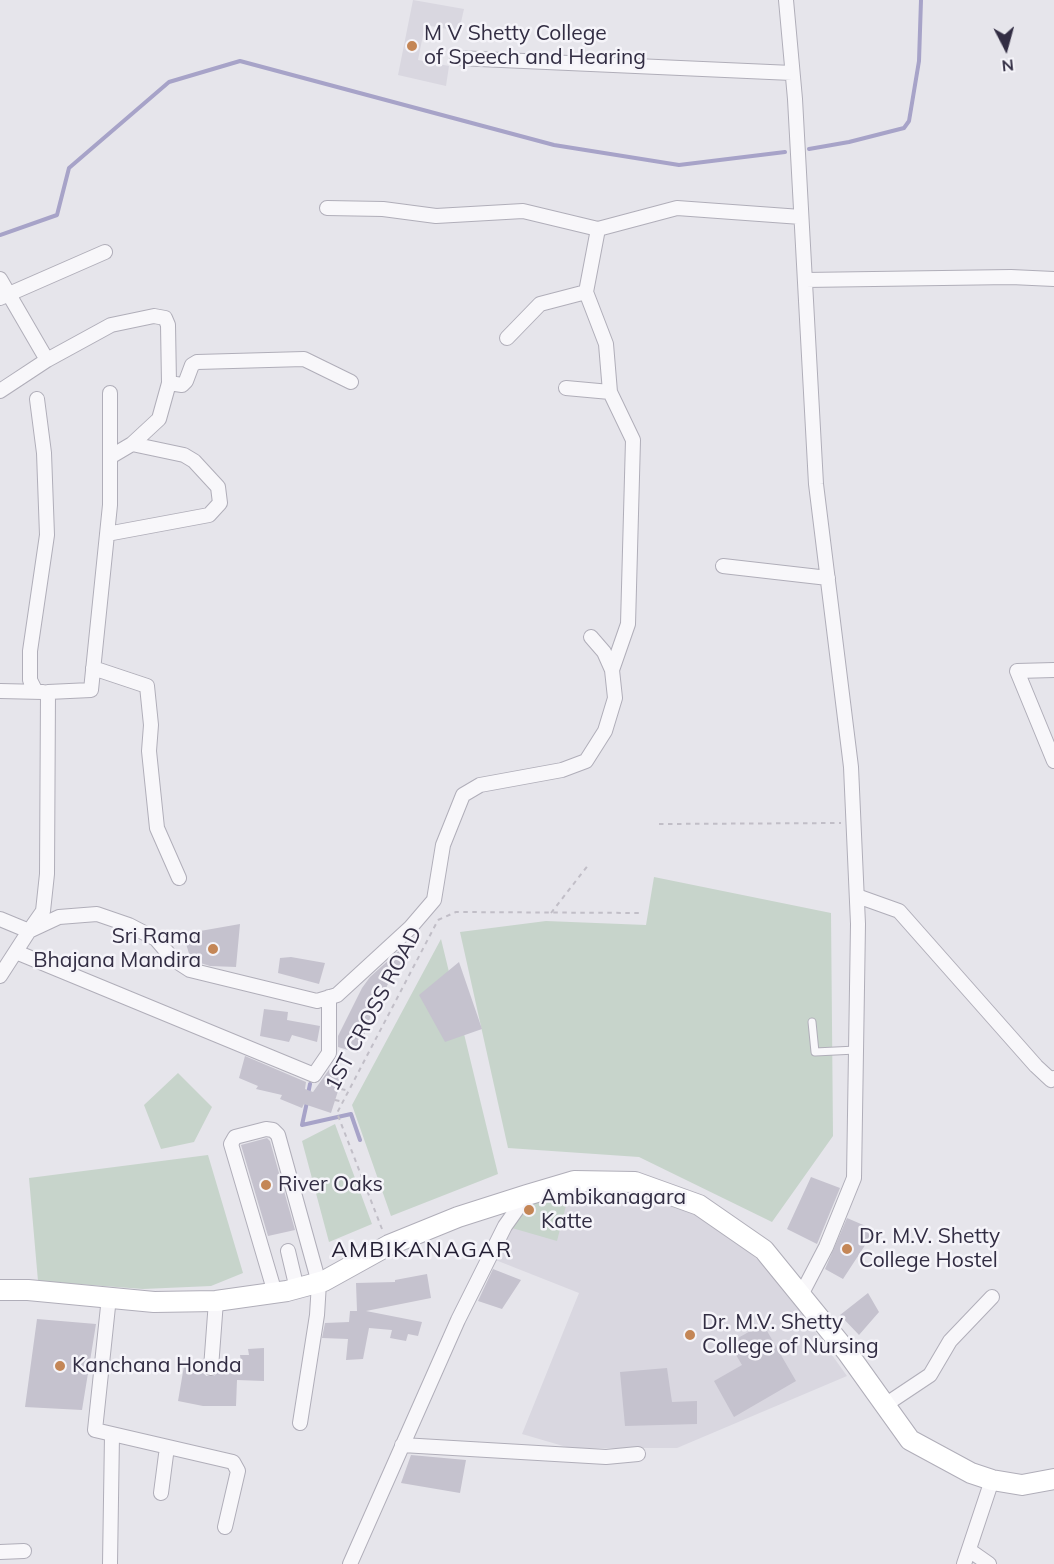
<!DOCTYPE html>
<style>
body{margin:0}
#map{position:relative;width:1054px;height:1564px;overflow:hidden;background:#e6e5eb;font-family:Mulish,sans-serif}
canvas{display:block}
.north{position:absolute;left:976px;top:18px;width:60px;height:60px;-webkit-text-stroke:4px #f5f4f9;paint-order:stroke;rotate:174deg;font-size:16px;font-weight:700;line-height:24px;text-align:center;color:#322d43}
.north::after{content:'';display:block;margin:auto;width:21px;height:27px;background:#322d43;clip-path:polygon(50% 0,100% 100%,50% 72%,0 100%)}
</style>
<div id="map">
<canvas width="1054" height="1564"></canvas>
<div class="north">N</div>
</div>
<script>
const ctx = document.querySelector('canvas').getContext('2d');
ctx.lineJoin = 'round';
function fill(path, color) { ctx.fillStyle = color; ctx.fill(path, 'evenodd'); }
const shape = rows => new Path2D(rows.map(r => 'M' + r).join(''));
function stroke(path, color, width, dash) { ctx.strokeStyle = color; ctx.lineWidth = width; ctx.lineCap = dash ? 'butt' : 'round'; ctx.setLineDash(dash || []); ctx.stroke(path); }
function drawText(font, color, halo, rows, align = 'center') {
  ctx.font = font + ' Mulish,sans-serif'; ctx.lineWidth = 5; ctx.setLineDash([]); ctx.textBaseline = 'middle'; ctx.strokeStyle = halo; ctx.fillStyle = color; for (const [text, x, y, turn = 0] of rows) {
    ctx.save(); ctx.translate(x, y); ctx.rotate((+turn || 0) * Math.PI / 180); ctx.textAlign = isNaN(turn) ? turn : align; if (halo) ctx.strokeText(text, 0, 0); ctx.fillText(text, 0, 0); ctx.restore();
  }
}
const built = shape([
 [413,0,464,9,459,31,425,25,418,60,449,66,446,86,398,75],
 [607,1184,698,1208,773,1273,847,1376,677,1448,570,1448,522,1434,579,1293,493,1259,505,1226,571,1186]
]);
const green = shape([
 [654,877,831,913,833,1136,772,1222,639,1157,508,1148,460,932,546,921,646,925],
 [441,939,498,1174,391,1216,352,1105],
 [178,1073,212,1107,194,1142,161,1149,144,1105],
 [335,1124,372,1224,329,1242,302,1141],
 [208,1155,243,1273,211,1286,143,1289,38,1281,29,1178],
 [571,1186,557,1241,505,1226,529,1200]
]);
const stream = shape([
 [809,149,849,142,904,128,909,121,919,61,921,0],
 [0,235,57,215,69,168,169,82,240,61,554,145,679,165,785,152],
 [308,1094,310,1084],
 [307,1102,302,1125,351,1114,360,1140]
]);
const building = shape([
 [240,924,236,967,210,966,191,960,183,934],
 [414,937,417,938,397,972,394,971,373,1016,371,1015,358,1053,338,1047,338,1036,362,988,370,977],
 [291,957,325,963,319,984,278,973,280,958],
 [459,962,482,1029,445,1042,419,995],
 [264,1009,288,1012,287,1020,320,1026,317,1042,292,1035,289,1042,260,1036],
 [245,1056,306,1082,305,1089,313,1092,333,1064,350,1071,339,1088,331,1113,304,1104,302,1108,280,1099,282,1095,256,1089,258,1086,239,1078],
 [267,1138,270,1141,295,1230,268,1236,241,1145],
 [811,1177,840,1188,817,1244,787,1229],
 [847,1218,875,1230,843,1279,825,1269],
 [493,1269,521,1280,502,1309,478,1301],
 [427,1274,431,1298,366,1311,422,1322,418,1336,408,1334,406,1341,390,1338,392,1330,369,1328,363,1359,346,1360,348,1339,322,1338,325,1323,349,1322,350,1311,357,1311,356,1283,395,1282,395,1280],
 [868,1293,879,1312,859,1335,840,1315],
 [37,1319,96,1324,82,1410,25,1407],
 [763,1324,796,1381,734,1417,714,1381,742,1365,729,1343],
 [264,1348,264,1381,237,1380,236,1406,203,1406,178,1401,184,1366,202,1369,206,1376,214,1376,220,1370,242,1370,240,1355,249,1355,248,1349],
 [667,1368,672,1402,697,1401,697,1424,625,1426,620,1372],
 [411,1455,466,1460,460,1493,401,1483]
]);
const path = shape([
 [659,824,841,823],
 [551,913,589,864],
 [438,920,456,912,640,913],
 [341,1089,349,1091],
 [335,1100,343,1102],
 [382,1229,337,1113,438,920]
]);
const service = shape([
 [812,1022,815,1052,856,1050]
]);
const minor = shape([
 [786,0,795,99,816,484,851,767,858,924,854,1178,826,1247,801,1295],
 [457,58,792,73],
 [327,208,383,209,436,216,523,211,598,229],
 [0,279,47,360],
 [805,280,1011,277,1054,279],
 [586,292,606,344,610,392,633,440,628,624,612,670],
 [0,298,105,252],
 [507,338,540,304,586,292,598,229,677,208,801,217],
 [566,388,610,392],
 [0,391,47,360,111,325,154,316,165,318,168,325,169,383],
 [132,444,159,419,169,383,182,385,186,381,192,365,197,362,304,359,351,382],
 [107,534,209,515,220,503,218,487,194,461,184,455,132,444,110,457],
 [723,566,828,578],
 [93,668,147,686,151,725,149,751,157,828,179,878],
 [1054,670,1017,671,1054,761],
 [0,691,43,692],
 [36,692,30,680,30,651,47,535,44,453,37,399],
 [857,896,899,911,1036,1066,1051,1080,1054,1078],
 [0,919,29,931,43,911,47,874,48,692,91,690,110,505,110,393],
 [16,952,314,1075,329,1053,329,997],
 [0,976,29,931,59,917,97,914,129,925,156,939,173,959,190,970,317,1001,337,995,410,928,434,900,443,845,463,795,480,785,562,770,586,761,605,731,615,698,612,670,604,652,591,637],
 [288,1251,297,1289],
 [275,1293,231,1144,235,1137,266,1129,273,1130,278,1135,319,1283,317,1315,300,1423],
 [109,1297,95,1430,233,1462,238,1471,225,1527],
 [211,1368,216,1301],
 [885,1405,930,1375,950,1341,992,1297],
 [402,1445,606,1457,638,1454],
 [161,1493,167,1447],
 [969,1550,989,1564],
 [0,1552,24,1551],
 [110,1564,112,1435],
 [350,1564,458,1320,505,1226,527,1195],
 [964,1564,992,1480]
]);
const secondary = shape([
 [0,1290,28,1290,154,1302,216,1301,287,1291,324,1281,389,1245,458,1217,527,1195,574,1181,635,1182,699,1205,764,1250,847,1352,910,1440,971,1473,992,1480,1022,1485,1054,1479]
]);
const markers = [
 [412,46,6,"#c48656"],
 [213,949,6,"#c48656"],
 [266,1185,6,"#c48656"],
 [529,1210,6,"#c48656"],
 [847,1249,6,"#c48656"],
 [690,1335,6,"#c48656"],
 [60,1366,6,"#c48656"]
];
const poiNames = [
 ["M V Shetty College",424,34],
 ["of Speech and Hearing",424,58],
 ["Sri Rama",201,937,"right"],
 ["Bhajana Mandira",201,961,"right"],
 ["River Oaks",278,1185],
 ["Ambikanagara",541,1198],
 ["Katte",541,1222],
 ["Dr. M.V. Shetty",859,1237],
 ["College Hostel",859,1261],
 ["Dr. M.V. Shetty",702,1323],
 ["College of Nursing",702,1347],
 ["Kanchana Honda",72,1366]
];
const streetNames = [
 ["1ST CROSS ROAD",374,1009,-62]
];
const neighbourhoodNames = [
 ["AMBIKANAGAR",422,1250]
];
fill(built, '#d9d7e0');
fill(green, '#c7d4cb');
stroke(stream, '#a7a3c8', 4);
fill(building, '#c5c2ce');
stroke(service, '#b0aeb9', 9);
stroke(minor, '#b0aeb9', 16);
stroke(secondary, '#b0aeb9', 22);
stroke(path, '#c1bec7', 2, [4.5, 4.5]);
stroke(service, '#f8f7fa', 7);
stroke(minor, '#f8f7fa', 14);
stroke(secondary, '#fff', 20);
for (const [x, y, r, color] of markers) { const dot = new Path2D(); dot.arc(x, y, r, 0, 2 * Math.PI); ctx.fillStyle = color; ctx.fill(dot); stroke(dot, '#f5f4f9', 2); }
drawText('21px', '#322d43', '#f5f4f9', poiNames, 'left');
drawText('21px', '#322d43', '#f5f4f9', streetNames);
ctx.letterSpacing = '1.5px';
drawText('22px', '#241f34', '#f5f4f9', neighbourhoodNames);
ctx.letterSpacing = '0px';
</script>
